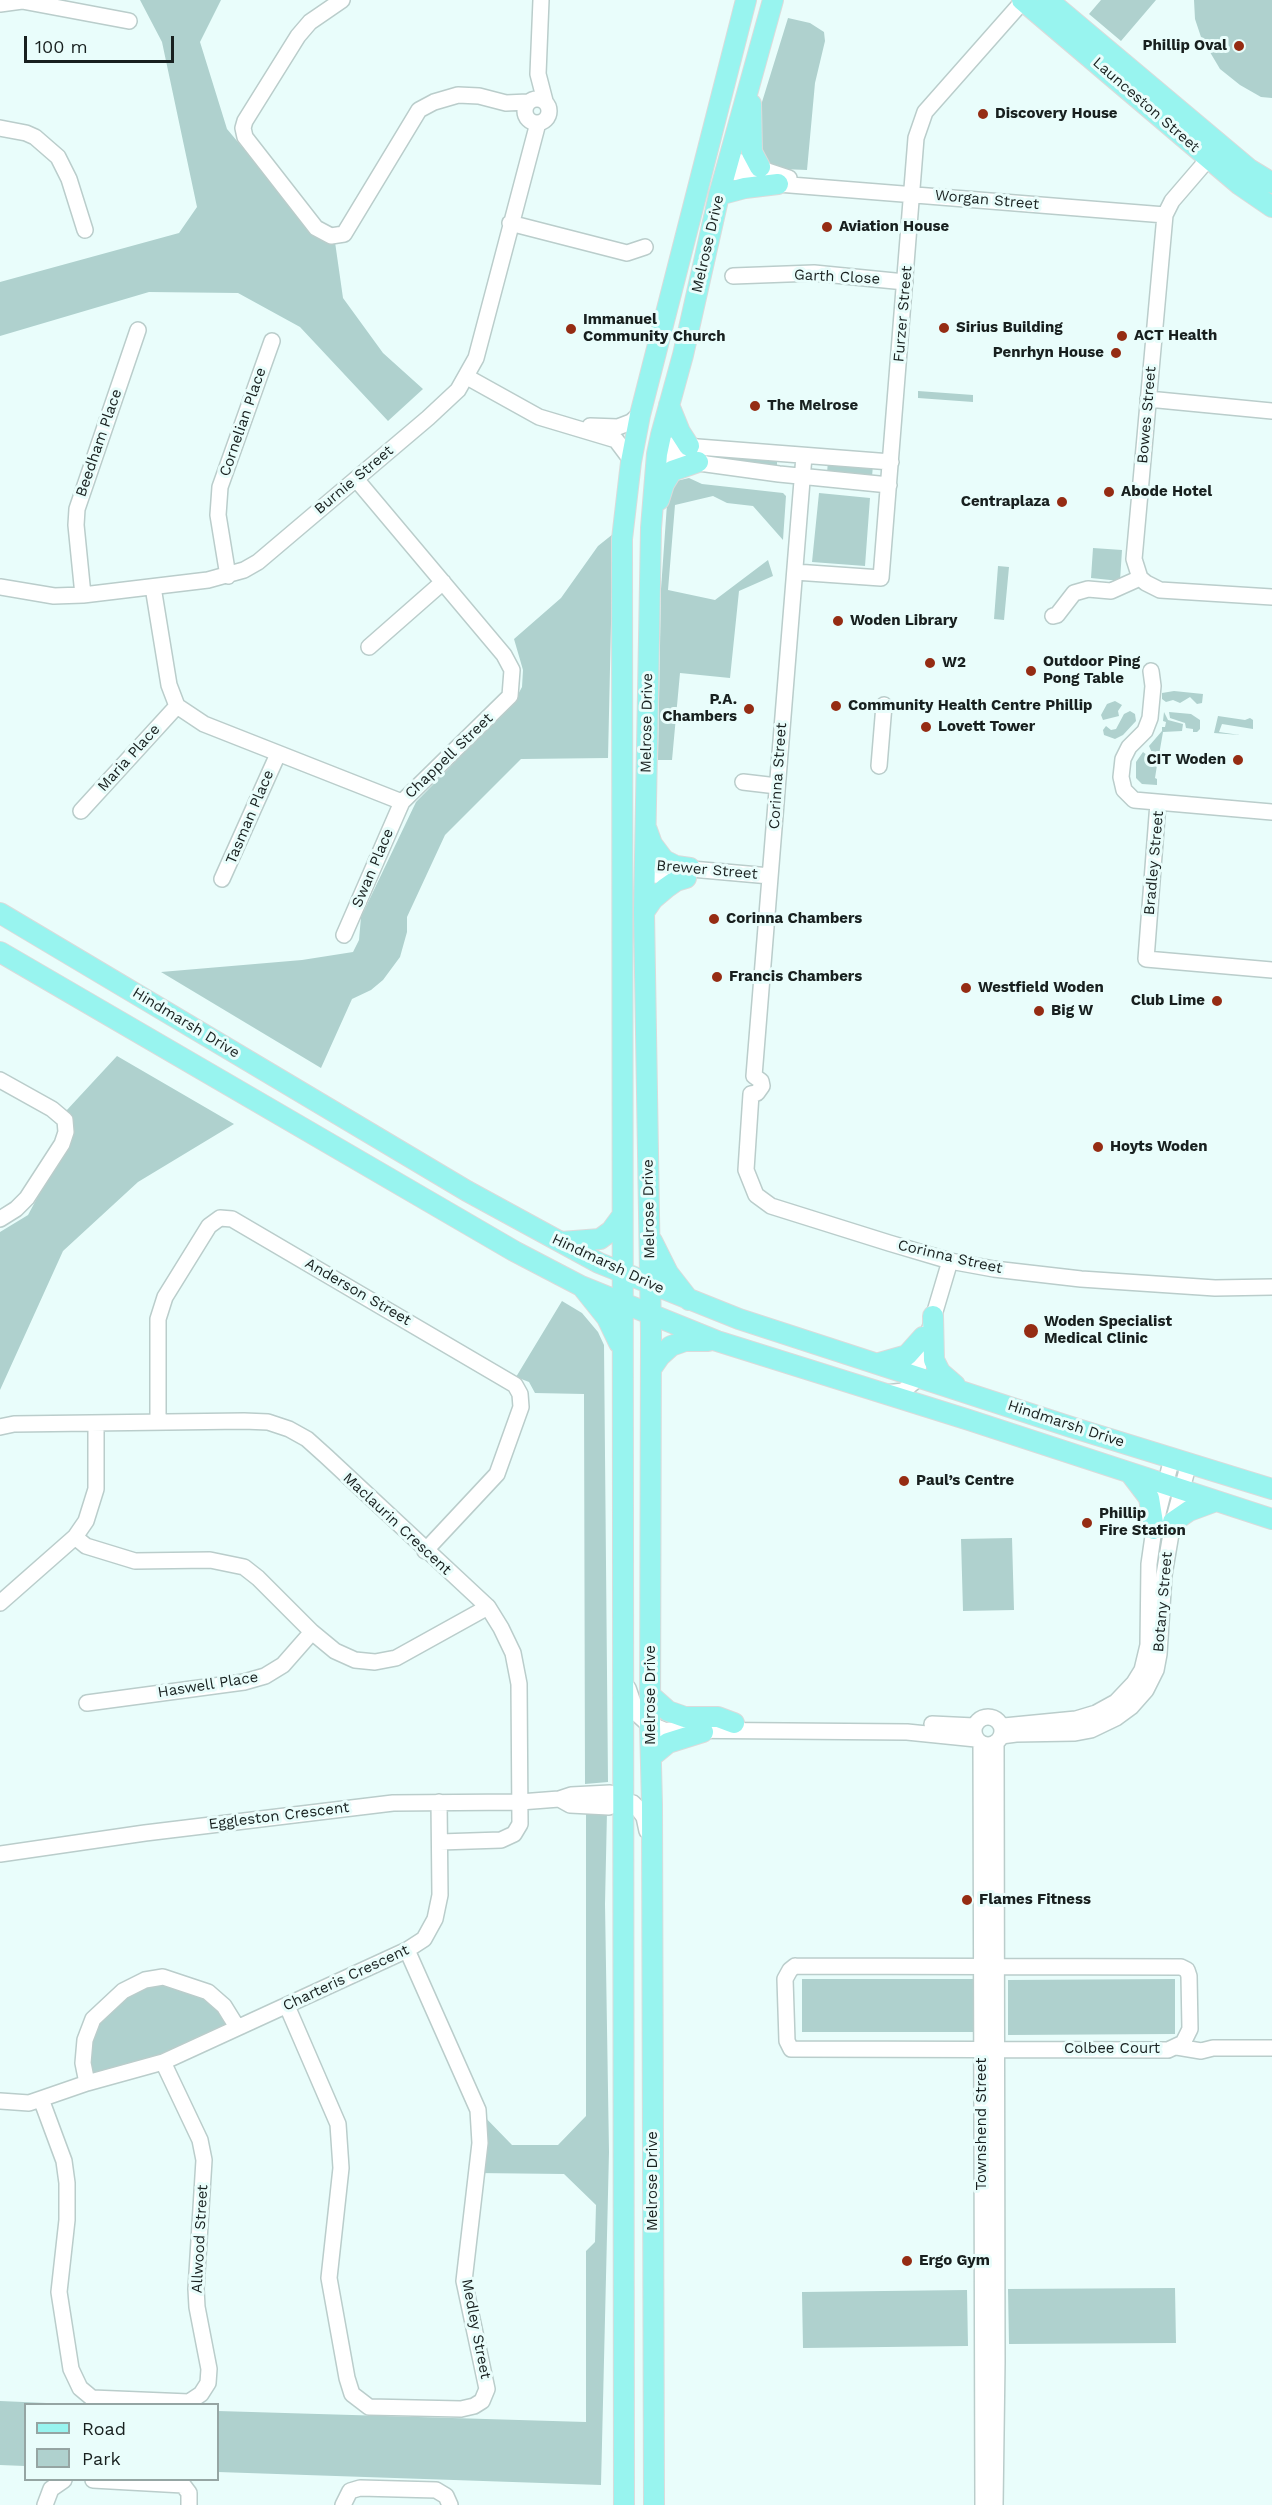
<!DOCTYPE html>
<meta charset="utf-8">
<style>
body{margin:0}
#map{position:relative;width:1272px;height:2505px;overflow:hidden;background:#e9fdfb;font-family:"Work Sans",sans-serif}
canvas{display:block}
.legend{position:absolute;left:24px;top:2403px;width:195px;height:78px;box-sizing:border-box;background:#e9fdfb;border:2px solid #95a5a3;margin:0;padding:8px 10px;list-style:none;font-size:18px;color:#18201f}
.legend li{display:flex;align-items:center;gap:12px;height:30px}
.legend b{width:30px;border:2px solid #95a5a3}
.scale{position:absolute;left:24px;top:36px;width:150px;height:27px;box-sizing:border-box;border:3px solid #18201f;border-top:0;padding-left:8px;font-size:18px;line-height:21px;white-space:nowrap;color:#18201f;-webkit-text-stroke:4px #e9fdfb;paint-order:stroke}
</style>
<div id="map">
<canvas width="1272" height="2505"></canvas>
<ul class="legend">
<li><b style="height:8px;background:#98f4ef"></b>Road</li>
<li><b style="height:16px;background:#afd1ce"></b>Park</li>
</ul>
<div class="scale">100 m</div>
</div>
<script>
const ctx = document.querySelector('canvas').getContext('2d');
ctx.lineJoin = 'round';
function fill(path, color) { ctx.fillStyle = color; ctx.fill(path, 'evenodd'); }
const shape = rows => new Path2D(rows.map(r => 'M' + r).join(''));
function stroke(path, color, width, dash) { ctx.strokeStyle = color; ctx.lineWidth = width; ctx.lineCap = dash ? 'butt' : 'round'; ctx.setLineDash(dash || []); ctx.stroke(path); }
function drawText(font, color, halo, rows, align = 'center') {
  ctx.font = font + ' "Work Sans",sans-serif'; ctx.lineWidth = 6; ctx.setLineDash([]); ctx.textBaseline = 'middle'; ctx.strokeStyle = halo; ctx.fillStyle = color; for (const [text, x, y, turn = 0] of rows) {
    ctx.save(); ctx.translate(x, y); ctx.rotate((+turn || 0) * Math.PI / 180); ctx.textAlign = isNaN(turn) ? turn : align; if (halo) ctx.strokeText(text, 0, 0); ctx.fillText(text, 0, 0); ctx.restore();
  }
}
const green = shape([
 [140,0,221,0,200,42,227,129,319,239,335,242,343,298,383,353,423,389,388,421,300,327,238,293,149,292,0,336,0,282,179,233,197,207,162,42],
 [1101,0,1156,0,1121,41,1089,14],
 [1194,0,1272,0,1272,98,1261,97,1240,85,1220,69,1201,37,1195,19],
 [788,18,810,23,824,32,825,41,815,83,807,170,782,169,766,161,760,149,757,130,762,102],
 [918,391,973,395,973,402,918,398],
 [674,449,777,459,777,466,693,458],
 [828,461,873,465,872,477,827,473],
 [689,478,702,484,783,493,786,496,783,540,753,506,727,503,713,496,675,505,668,590,715,600,768,560,773,576,739,591,730,678,680,673,672,760,658,760,661,589,668,490,672,482],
 [819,493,870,498,865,566,812,562],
 [613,534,608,758,521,759,445,835,407,917,407,932,400,957,383,980,371,990,352,999,321,1068,161,972,302,960,353,952,359,940,361,917,416,802,514,702,522,687,523,670,514,639,561,598,598,546],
 [1093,548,1122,550,1120,581,1091,578],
 [998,566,1009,567,1004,620,994,619],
 [1174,691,1203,694,1202,703,1197,704,1190,697,1180,703,1173,700,1166,702,1162,699,1162,693],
 [1115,701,1122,705,1118,711,1119,716,1103,720,1101,715,1107,704],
 [1130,711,1135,714,1136,721,1123,735,1115,739,1104,735,1103,730,1106,726,1111,730,1116,729,1124,714],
 [1164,712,1168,720,1183,724,1182,731,1163,732,1159,755,1153,755,1149,746,1162,731,1162,727,1165,727,1166,722,1163,721],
 [1169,712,1191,714,1200,720,1200,729,1197,732,1193,732,1193,729,1186,728,1185,723,1170,718],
 [1218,716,1245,720,1250,718,1253,720,1253,729,1222,724,1219,732,1240,735,1214,733],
 [1143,752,1151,758,1158,759,1155,778,1157,779,1157,785,1142,784,1136,778,1136,762],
 [117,1056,234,1124,138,1182,63,1251,0,1390,0,1232,28,1215,71,1135,71,1119,66,1111],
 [562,1301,582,1313,598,1332,604,1345,608,1782,585,1784,584,1394,535,1393,529,1382,516,1377],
 [1012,1538,1014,1610,963,1611,961,1539],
 [586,1809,607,1811,605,1904,609,2152,601,2485,218,2472,218,2411,586,2422,586,2251,595,2242,596,2205,564,2174,476,2173,478,2110,512,2145,558,2145,586,2116],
 [802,1979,973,1979,973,2032,802,2032],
 [1175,1979,1175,2034,1008,2035,1008,1980],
 [145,1980,188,1984,237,2027,87,2083,90,2026],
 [1175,2288,1176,2343,1009,2344,1008,2289],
 [967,2290,968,2346,803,2348,802,2292],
 [0,2401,70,2404,26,2404,25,2466,0,2465]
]);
const minor = shape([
 [342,0,310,22,298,36,245,121,243,128,245,137,316,228,331,236,344,234,419,110,434,102,458,95,479,96,506,103,528,102],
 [541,0,538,74,545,101],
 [0,4,22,1,129,21],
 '525 111a12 12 0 1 1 24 0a12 12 0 1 1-24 0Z',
 [0,128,26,133,35,137,58,157,69,179,85,230],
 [729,158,789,178],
 [726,170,778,184,1165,215],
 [510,223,627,253,645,247],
 [733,276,814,273,905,282],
 [467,377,539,417,616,440,631,460],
 [1148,399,1272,411],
 [590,426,618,427,631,422,641,413],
 [657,454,672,445,891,462],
 [657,454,670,459,779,474,889,485],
 [795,572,881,578,916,138,925,112,1023,1],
 [228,576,218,515,220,487,272,341],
 [1140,578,1134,559,1165,215,1172,201,1209,158],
 [1140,578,1146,583,1160,590,1272,597],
 [0,587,54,596,83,595,208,580,244,570,258,562,428,418,458,390,476,358,538,123],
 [153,587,169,685,177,706,204,724,402,802,510,696,512,670,504,655,356,479],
 [83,595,76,525,77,509,138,330],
 [1053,616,1057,615,1074,593,1088,589,1111,591,1140,578],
 [369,647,443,582],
 [1151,671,1153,686,1150,718,1145,731,1129,747,1123,759,1121,777,1124,790,1134,800,1272,812],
 [879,766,884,705],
 [743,782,777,786],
 [1158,803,1146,959,1272,970],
 [81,811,177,706],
 [680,868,770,876],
 [644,874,685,878],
 [222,879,278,754],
 [344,935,402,802],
 [754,1076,804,456],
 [0,1080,52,1109,65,1120,66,1132,62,1144,27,1198,16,1209,0,1219],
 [751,1094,746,1170,756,1195,771,1206,889,1243,950,1261,994,1269,1081,1279,1215,1288,1272,1287],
 [751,1094,757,1093,762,1086,761,1081,754,1076],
 [886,1393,903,1391,914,1382,950,1261],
 [158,1422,158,1319,165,1297,209,1226,220,1218,232,1219,515,1385,520,1394,521,1407,497,1474,425,1551],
 [0,1427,14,1424,244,1421,268,1422,289,1429,307,1439,327,1457,488,1607,501,1628,513,1653,519,1684,520,1824,514,1834,501,1840,440,1842],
 [75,1537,86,1546,135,1561,210,1560,244,1567,258,1578,312,1632,335,1651,355,1660,375,1662,396,1658,488,1607],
 [0,1603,75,1537,86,1521,96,1489,96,1423],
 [628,1688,637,1714,647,1723,664,1730,907,1732,976,1739],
 [87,1703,244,1682,265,1676,283,1665,312,1632],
 '974 1731a14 14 0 1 1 28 0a14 14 0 1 1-28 0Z',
 [932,1724,974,1726],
 [1004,1726,1076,1719,1096,1713,1116,1702,1134,1683,1142,1670,1148,1645,1149,1564,1154,1529,1172,1458],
 [1001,1736,1016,1734,1075,1733,1091,1730,1116,1718,1131,1707,1146,1690,1156,1670,1159,1654,1164,1575,1173,1522,1189,1463],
 [981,1743,983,2505],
 [561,1800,570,1805,609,1807,622,1801],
 [0,1854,145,1833,393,1803,520,1802,559,1799,571,1795,610,1793,622,1801,633,1803,636,1806,644,1817,647,1831],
 [795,1966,1181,1967,1187,1970,1189,1976,1190,2029,1183,2043,1168,2050,791,2049,787,2041,785,1979,790,1970,795,1966],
 [287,2006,338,2124,341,2168,329,2278,347,2378,352,2394,369,2407,461,2409,474,2406,482,2401,487,2389,464,2281,480,2143,478,2110,407,1950],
 [1177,2047,1201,2051,1213,2048,1272,2048],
 [87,2083,83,2063,85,2040,93,2019,123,1991,145,1980,163,1977,208,1992,224,2006,237,2027],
 [41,2099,64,2161,67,2183,67,2220,59,2292,71,2369,80,2388,92,2398,189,2402,201,2394,208,2383,209,2369,197,2307,196,2289,204,2160,200,2140,163,2062],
 [0,2101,29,2103,87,2083,163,2062,407,1950,424,1939,435,1919,440,1895,439,1802],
 [93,2480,183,2485,189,2493,189,2505],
 [45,2505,51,2489,64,2480],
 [343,2505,350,2491,360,2488,436,2490,446,2496,450,2505],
 [995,2505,997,2362,996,1742]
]);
const major = shape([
 [1022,0,1240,185,1272,207],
 [1048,0,1249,169,1272,183],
 [751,104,752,152,760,167],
 [719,195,745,188,778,184],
 [669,405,680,432,689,446],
 [659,500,664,484,672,471,698,462],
 [647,830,652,844,664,860,676,866,690,868],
 [644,912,653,899,666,888,676,881,686,878],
 [0,913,467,1191,599,1263,739,1319,1071,1427,1272,1489],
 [0,952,514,1251,581,1286,717,1341,969,1420,1272,1519],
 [652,1241,668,1273,689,1300],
 [561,1242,600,1239,611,1231,622,1216],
 [583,1288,607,1318,619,1343],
 [933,1316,934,1360,940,1372,955,1385],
 [879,1363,907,1355,923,1337],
 [651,1369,660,1356,671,1346,685,1341,708,1341],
 [1130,1473,1149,1498,1154,1529],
 [1173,1522,1189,1511,1216,1501],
 [650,1695,668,1711,685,1717,718,1717,734,1723],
 [651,1757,668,1743,703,1732],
 [624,2505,622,539,631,462,640,415,746,0],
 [654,2505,652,1805,650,1725,651,1334,644,912,651,528,657,454,661,435,683,355,719,195,773,0]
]);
const markers = [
 [1239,46,6,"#952c13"],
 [983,114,6,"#952c13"],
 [827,227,6,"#952c13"],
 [944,328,6,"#952c13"],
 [571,329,6,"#952c13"],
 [1122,336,6,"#952c13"],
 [1116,353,6,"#952c13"],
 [755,406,6,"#952c13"],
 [1109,492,6,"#952c13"],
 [1062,502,6,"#952c13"],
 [838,621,6,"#952c13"],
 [930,663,6,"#952c13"],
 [1031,671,6,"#952c13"],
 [836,706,6,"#952c13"],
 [749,709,6,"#952c13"],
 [926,727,6,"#952c13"],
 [1238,760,6,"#952c13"],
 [714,919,6,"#952c13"],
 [717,977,6,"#952c13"],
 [966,988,6,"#952c13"],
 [1217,1001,6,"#952c13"],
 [1039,1011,6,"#952c13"],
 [1098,1147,6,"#952c13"],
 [1031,1331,8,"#952c13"],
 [904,1481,6,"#952c13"],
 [1087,1523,6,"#952c13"],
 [967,1900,6,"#952c13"],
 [907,2261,6,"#952c13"]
];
const poiNames = [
 ["Phillip Oval",1227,46,"right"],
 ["Discovery House",995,114],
 ["Aviation House",839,227],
 ["Immanuel",583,320],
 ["Community Church",583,337],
 ["Sirius Building",956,328],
 ["ACT Health",1134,336],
 ["Penrhyn House",1104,353,"right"],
 ["The Melrose",767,406],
 ["Abode Hotel",1121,492],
 ["Centraplaza",1050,502,"right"],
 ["Woden Library",850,621],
 ["Outdoor Ping",1043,662],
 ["Pong Table",1043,679],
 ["W2",942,663],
 ["P.A.",737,700,"right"],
 ["Chambers",737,717,"right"],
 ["Community Health Centre Phillip",848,706],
 ["Lovett Tower",938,727],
 ["CIT Woden",1226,760,"right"],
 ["Corinna Chambers",726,919],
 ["Francis Chambers",729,977],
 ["Westfield Woden",978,988],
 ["Club Lime",1205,1001,"right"],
 ["Big W",1051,1011],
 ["Hoyts Woden",1110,1147],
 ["Woden Specialist",1044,1322],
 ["Medical Clinic",1044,1339],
 ["Paul’s Centre",916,1481],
 ["Phillip",1099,1514],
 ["Fire Station",1099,1531],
 ["Flames Fitness",979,1900],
 ["Ergo Gym",919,2261]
];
const streetNames = [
 ["Launceston Street",1146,105,41],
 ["Worgan Street",987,200,5],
 ["Melrose Drive",708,244,-77],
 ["Garth Close",837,277,3],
 ["Furzer Street",903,314,-85],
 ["Bowes Street",1147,415,-85],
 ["Cornelian Place",243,422,-71],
 ["Beedham Place",99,443,-71],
 ["Burnie Street",354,480,-40],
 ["Melrose Drive",647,723,-89],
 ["Chappell Street",449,756,-44],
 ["Maria Place",129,758,-48],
 ["Corinna Street",778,776,-86],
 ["Tasman Place",250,817,-67],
 ["Bradley Street",1154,863,-85],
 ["Swan Place",373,868,-67],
 ["Brewer Street",707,870,5],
 ["Hindmarsh Drive",186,1023,31],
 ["Melrose Drive",649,1209,-91],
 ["Corinna Street",950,1257,13],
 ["Hindmarsh Drive",608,1264,25],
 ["Anderson Street",358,1292,30],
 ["Hindmarsh Drive",1066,1424,18],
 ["Maclaurin Crescent",397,1524,43],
 ["Botany Street",1163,1602,-85],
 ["Haswell Place",208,1685,-9],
 ["Melrose Drive",651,1695,-90],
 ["Eggleston Crescent",279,1816,-7],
 ["Charteris Crescent",346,1978,-25],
 ["Colbee Court",1112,2049],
 ["Townshend Street",982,2124,-90],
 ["Melrose Drive",653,2181,-90],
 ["Allwood Street",200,2239,-87],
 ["Medley Street",476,2329,79]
];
fill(green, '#afd1ce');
stroke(minor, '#bacdcb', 18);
stroke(major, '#dadbdb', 22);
stroke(minor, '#fff', 15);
stroke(major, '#98f4ef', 20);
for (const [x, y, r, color] of markers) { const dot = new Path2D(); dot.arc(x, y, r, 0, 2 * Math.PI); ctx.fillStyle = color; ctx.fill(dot); stroke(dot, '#e9fdfb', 2); }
drawText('bold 15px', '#18201f', '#e9fdfb', poiNames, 'left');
drawText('15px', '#18201f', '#e9fdfb', streetNames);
</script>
